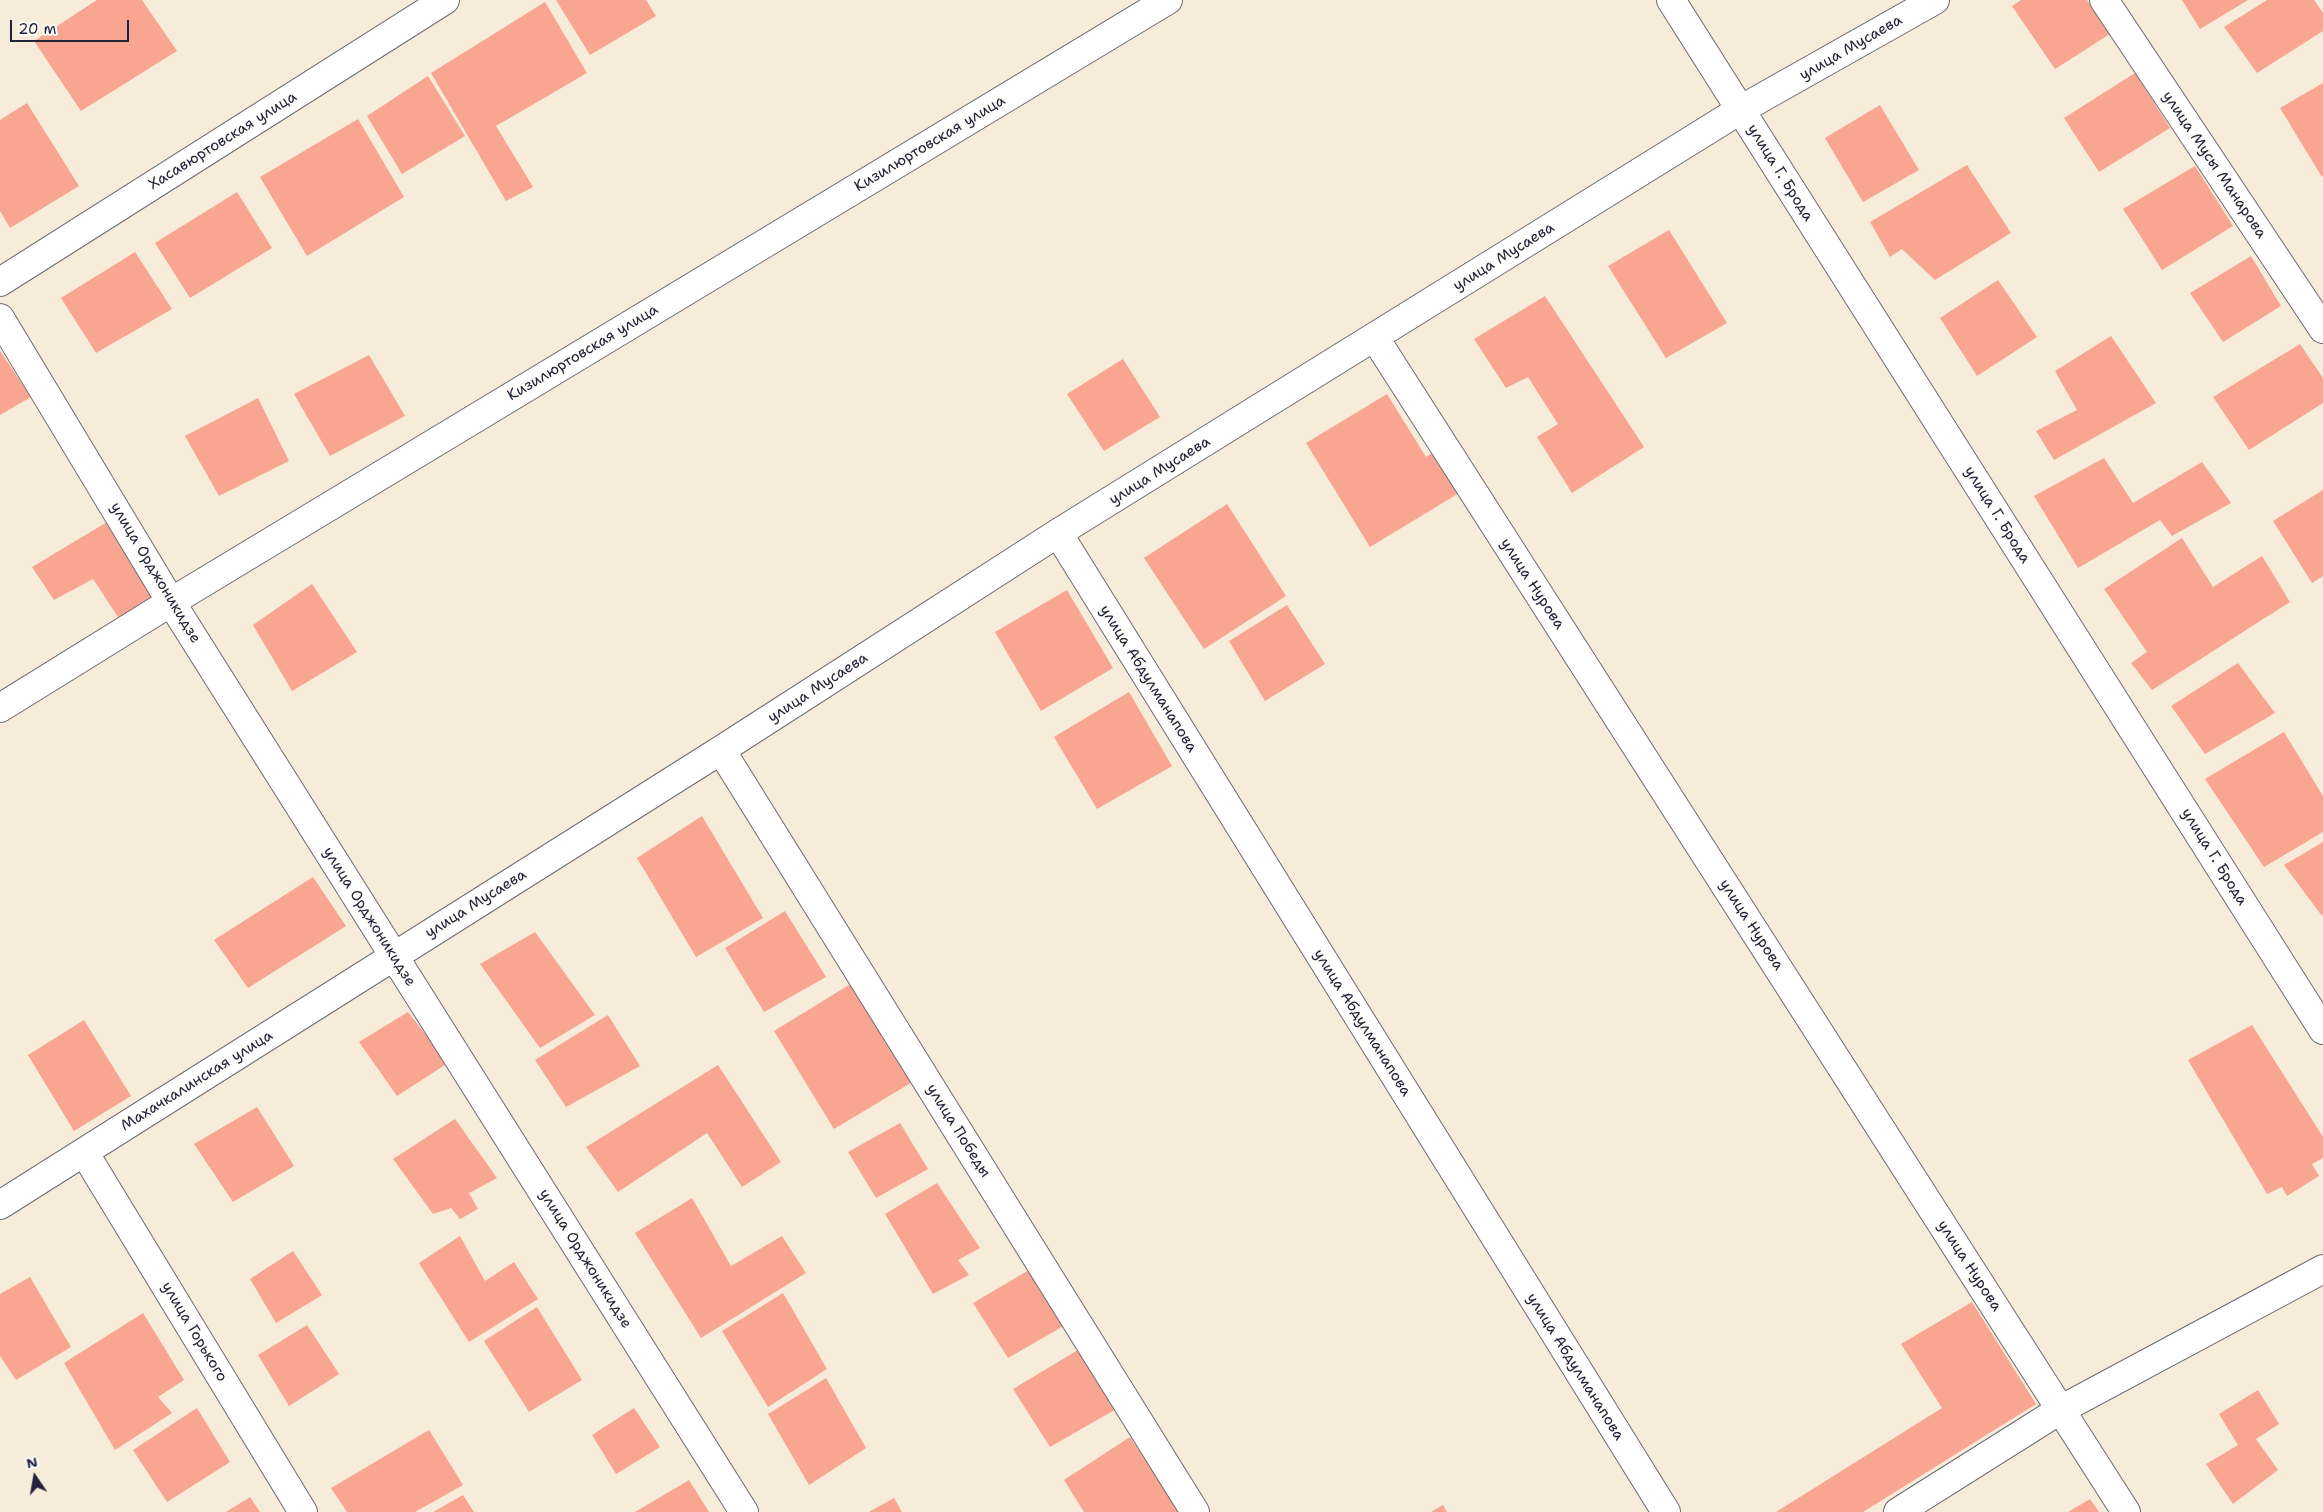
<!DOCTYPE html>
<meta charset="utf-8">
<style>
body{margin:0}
#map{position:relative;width:2323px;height:1512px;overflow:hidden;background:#f7ecda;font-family:"Shantell Sans",sans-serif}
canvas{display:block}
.north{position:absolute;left:10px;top:1452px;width:50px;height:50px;-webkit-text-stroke:4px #fdfcf7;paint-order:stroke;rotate:348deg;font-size:14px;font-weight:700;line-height:20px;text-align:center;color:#22223b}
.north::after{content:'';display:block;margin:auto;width:18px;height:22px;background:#22223b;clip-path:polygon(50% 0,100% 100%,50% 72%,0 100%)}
.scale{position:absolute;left:10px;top:20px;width:119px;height:22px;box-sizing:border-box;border:2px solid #22223b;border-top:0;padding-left:6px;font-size:15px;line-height:18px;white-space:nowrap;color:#22223b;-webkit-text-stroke:4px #fdfcf7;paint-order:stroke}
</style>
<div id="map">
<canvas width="2323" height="1512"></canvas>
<div class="north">N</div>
<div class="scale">20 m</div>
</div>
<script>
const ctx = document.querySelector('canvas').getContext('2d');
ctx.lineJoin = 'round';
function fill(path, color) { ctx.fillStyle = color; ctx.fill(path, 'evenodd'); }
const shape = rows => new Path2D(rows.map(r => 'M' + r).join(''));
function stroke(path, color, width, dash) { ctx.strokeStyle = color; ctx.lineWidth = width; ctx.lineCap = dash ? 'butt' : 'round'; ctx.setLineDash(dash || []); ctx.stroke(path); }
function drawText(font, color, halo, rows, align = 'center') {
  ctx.font = font + ' "Shantell Sans",sans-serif'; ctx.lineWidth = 4; ctx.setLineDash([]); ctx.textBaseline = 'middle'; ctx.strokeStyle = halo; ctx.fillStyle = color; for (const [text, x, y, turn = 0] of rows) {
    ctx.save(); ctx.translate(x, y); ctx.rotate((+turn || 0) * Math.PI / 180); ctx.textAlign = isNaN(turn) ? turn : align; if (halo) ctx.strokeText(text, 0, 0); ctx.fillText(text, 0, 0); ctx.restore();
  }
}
const building = shape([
 [97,0,142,0,177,51,81,111,34,41],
 [556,0,646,0,656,16,590,55],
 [2021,0,2087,0,2110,34,2055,69,2012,6],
 [2182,0,2248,0,2200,29],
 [2267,0,2314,0,2323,13,2323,31,2257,73,2224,27],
 [545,2,587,73,496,126,533,187,506,201,431,73],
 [2135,73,2170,128,2099,172,2064,118],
 [428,76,465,136,402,174,367,116],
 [2323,83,2323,176,2322,177,2280,108],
 [27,103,79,186,10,228,0,211,0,120],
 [1880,105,1919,170,1863,202,1825,138],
 [358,119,404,197,307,256,260,177],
 [1967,165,2011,233,1935,280,1902,249,1890,257,1870,222],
 [2195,166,2233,226,2162,270,2123,209],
 [237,192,272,248,190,298,155,243],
 [1669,230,1727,323,1666,358,1608,266],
 [135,252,172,309,96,353,61,298],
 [2251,256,2281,306,2223,342,2190,293],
 [1998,280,2037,337,1977,376,1940,318],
 [1545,296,1644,447,1572,493,1537,437,1558,424,1528,377,1506,388,1474,339],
 [2111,336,2156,403,2054,460,2036,431,2077,410,2055,371],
 [2300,344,2323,378,2323,403,2249,450,2213,397],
 [0,351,31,397,0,415],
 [369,355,405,416,330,456,294,394],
 [1123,359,1160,417,1104,451,1067,394],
 [1387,394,1426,457,1439,449,1464,490,1370,547,1306,443],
 [258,398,289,461,219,496,185,436],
 [2104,458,2133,503,2202,462,2231,503,2172,536,2160,520,2078,568,2034,496],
 [2323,490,2323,576,2312,583,2273,521],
 [1227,504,1286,596,1204,649,1144,558],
 [107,522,152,597,120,620,93,579,54,600,32,567],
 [2182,538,2213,587,2262,556,2290,602,2152,690,2131,663,2147,652,2104,589],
 [312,584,357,652,292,691,253,625],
 [1067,590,1113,668,1041,711,995,632],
 [1287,605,1325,664,1265,701,1229,641],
 [2238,663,2275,713,2205,754,2171,706],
 [1129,692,1172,766,1097,809,1054,737],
 [2284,732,2323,796,2323,832,2264,867,2205,779],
 [702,816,763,918,696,957,637,858],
 [2323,842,2323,915,2322,916,2284,865],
 [313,877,346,926,248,988,214,940],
 [785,911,826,977,764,1012,725,948],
 [535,932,595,1015,540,1048,480,964],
 [852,983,914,1081,834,1129,774,1031],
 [408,1012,448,1063,397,1096,359,1042],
 [608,1015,640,1066,566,1107,535,1060],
 [84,1020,131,1096,74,1131,28,1055],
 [2252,1025,2323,1137,2323,1158,2312,1164,2319,1176,2287,1196,2282,1187,2267,1194,2188,1060],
 [718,1065,781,1162,742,1187,707,1133,618,1192,586,1147],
 [257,1107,294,1166,233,1202,194,1144],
 [455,1119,497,1178,469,1193,478,1209,460,1219,451,1208,433,1214,393,1159],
 [900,1123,928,1169,876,1198,848,1152],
 [937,1183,980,1248,958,1260,969,1275,933,1294,885,1214],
 [692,1198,731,1266,782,1236,806,1273,701,1338,635,1233],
 [460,1236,485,1281,514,1262,538,1299,469,1342,419,1263],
 [293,1251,322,1295,276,1323,250,1279],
 [1029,1270,1067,1324,1008,1358,973,1303],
 [30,1277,71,1347,16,1380,0,1356,0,1294],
 [783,1293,827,1369,768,1407,722,1331],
 [1972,1302,2036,1404,1863,1512,1776,1512,1942,1408,1901,1344],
 [537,1307,582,1380,529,1412,484,1341],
 [143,1313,184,1380,158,1397,172,1413,115,1450,64,1363],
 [307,1325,339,1374,289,1406,258,1355],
 [1078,1350,1118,1408,1050,1447,1013,1389],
 [826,1378,866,1448,809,1485,768,1414],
 [2258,1390,2279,1424,2256,1439,2278,1470,2233,1504,2206,1464,2238,1445,2219,1414],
 [197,1408,230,1462,167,1502,133,1450],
 [634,1408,660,1447,616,1474,592,1435],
 [429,1430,463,1485,415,1512,347,1512,331,1488],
 [1130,1437,1180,1512,1084,1512,1064,1480],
 [689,1480,709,1512,635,1512],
 [463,1495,474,1512,433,1512],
 [250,1497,260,1512,226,1512],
 [894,1498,902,1512,869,1512],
 [2090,1499,2099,1512,2068,1512],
 [1443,1505,1447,1512,1431,1512]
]);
const minor = shape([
 [1671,0,2323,1030],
 [2104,0,2323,329],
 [0,282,445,0],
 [0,318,171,602,744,1512],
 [1375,338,2126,1512],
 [1058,533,1666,1512],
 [0,708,171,602,1168,0],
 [721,750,1195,1512],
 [84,1152,303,1512],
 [0,1205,721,750,1058,533,1740,110,1935,0],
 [1898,1512,2060,1410,2323,1269]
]);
const streetNames = [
 ["улица Мусаева",1851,48,-30],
 ["Хасавюртовская улица",223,141,-32],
 ["Кизилюртовская улица",930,144,-31],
 ["улица Мусы Манарова",2214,165,56],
 ["улица Г. Брода",1780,173,58],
 ["улица Мусаева",1504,257,-32],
 ["Кизилюртовская улица",583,353,-31],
 ["улица Мусаева",1160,471,-32],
 ["улица Г. Брода",1997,515,58],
 ["улица Орджоникидзе",155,573,59],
 ["улица Нурова",1532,584,57],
 ["улица Абдулманапова",1148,679,58],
 ["улица Мусаева",818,688,-33],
 ["улица Г. Брода",2214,857,58],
 ["улица Мусаева",476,904,-32],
 ["улица Орджоникидзе",369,917,58],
 ["улица Нурова",1751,925,57],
 ["улица Абдулманапова",1362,1023,58],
 ["Махачкалинская улица",197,1081,-32],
 ["улица Победы",958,1131,58],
 ["улица Орджоникидзе",585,1259,58],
 ["улица Нурова",1969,1266,57],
 ["улица Горького",194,1332,59],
 ["улица Абдулманапова",1575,1367,58]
];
fill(building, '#f8a592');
stroke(minor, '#6d6973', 30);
stroke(minor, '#fff', 28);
drawText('15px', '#22223b', '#fdfcf7', streetNames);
</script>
